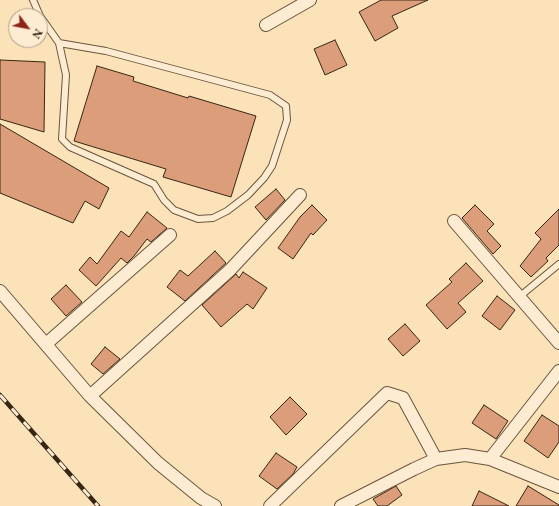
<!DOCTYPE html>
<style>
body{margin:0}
#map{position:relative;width:559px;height:506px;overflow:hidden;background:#fce2b9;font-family:"EB Garamond",serif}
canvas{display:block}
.north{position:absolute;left:8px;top:8px;width:40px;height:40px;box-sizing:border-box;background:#fdecd2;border:1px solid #ae9d86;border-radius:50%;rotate:122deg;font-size:11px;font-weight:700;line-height:16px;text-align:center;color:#372614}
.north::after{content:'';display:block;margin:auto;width:14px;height:18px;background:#8f2418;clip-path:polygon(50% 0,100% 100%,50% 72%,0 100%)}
</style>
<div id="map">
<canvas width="559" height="506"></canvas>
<div class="north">N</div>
</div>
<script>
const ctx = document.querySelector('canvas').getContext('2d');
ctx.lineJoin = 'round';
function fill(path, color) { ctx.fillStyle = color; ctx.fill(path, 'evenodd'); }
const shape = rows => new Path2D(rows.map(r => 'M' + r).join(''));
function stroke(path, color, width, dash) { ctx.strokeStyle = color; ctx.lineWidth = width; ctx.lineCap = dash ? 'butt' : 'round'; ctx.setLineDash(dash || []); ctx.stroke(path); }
const building = shape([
 [381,0,428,0,392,16,398,28,375,41,359,12,381,0],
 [335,40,347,65,325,75,314,49,335,40],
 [0,60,45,62,44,132,0,119,0,60],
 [97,66,134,77,133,81,188,98,189,96,256,116,231,197,163,177,166,169,74,141,97,66],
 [0,124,109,188,99,209,85,201,73,223,0,193,0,124],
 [276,189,285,200,266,220,255,207,276,189],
 [312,205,327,220,313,235,311,233,293,259,278,248,300,217,312,205],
 [475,205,494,224,487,231,501,246,493,254,462,218,475,205],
 [559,209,559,245,546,258,548,261,531,277,520,266,541,239,535,233,559,209],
 [147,212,167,228,151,242,147,239,134,256,127,263,121,258,96,286,79,270,90,257,97,264,121,231,129,237,147,212],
 [215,251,226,263,185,301,167,287,180,270,188,276,215,251],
 [466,263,483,281,458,303,466,312,447,329,426,305,452,282,449,279,466,263],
 [243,272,267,288,253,309,247,304,221,327,202,305,236,274,239,278,243,272],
 [66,285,82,302,66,316,51,299,66,285],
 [497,296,515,310,500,330,482,316,497,296],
 [405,324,420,341,403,356,388,339,405,324],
 [105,347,120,359,103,374,91,364,105,347],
 [290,397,307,414,286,435,270,417,290,397],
 [484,405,508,421,496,439,472,423,484,405],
 [542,415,559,426,559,442,548,458,524,441,542,415],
 [276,453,297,467,293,474,277,489,259,476,276,453],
 [396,486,402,495,387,506,378,506,373,499,396,486],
 [528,486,559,505,559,506,516,506,528,486],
 [479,491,509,506,472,506,479,491]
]);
const lane = shape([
 [33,0,40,16],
 [40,16,59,43,66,75,62,139,70,147,154,184,164,200,174,210,198,219,213,218,227,211,248,195,264,178,272,166,287,120,286,106,270,95,106,51,59,43],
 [519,297,559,264]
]);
const street = shape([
 [266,25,310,0],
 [454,221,559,343],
 [0,291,90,396,158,463,201,498,215,506],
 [46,344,170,235],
 [90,396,230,270,300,195],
 [490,459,559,371],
 [270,506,387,393,403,398,436,459],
 [341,506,414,469,436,459,465,455,490,459,559,487]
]);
const rail = shape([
 [0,395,98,506]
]);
fill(building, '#dc9e7a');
stroke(building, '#372614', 1);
stroke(lane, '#68553d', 8);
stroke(street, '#68553d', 14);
stroke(lane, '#fdecd2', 6);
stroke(street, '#fdecd2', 12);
stroke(rail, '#372614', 4.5);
stroke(rail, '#fdecd2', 3, [9]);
</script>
